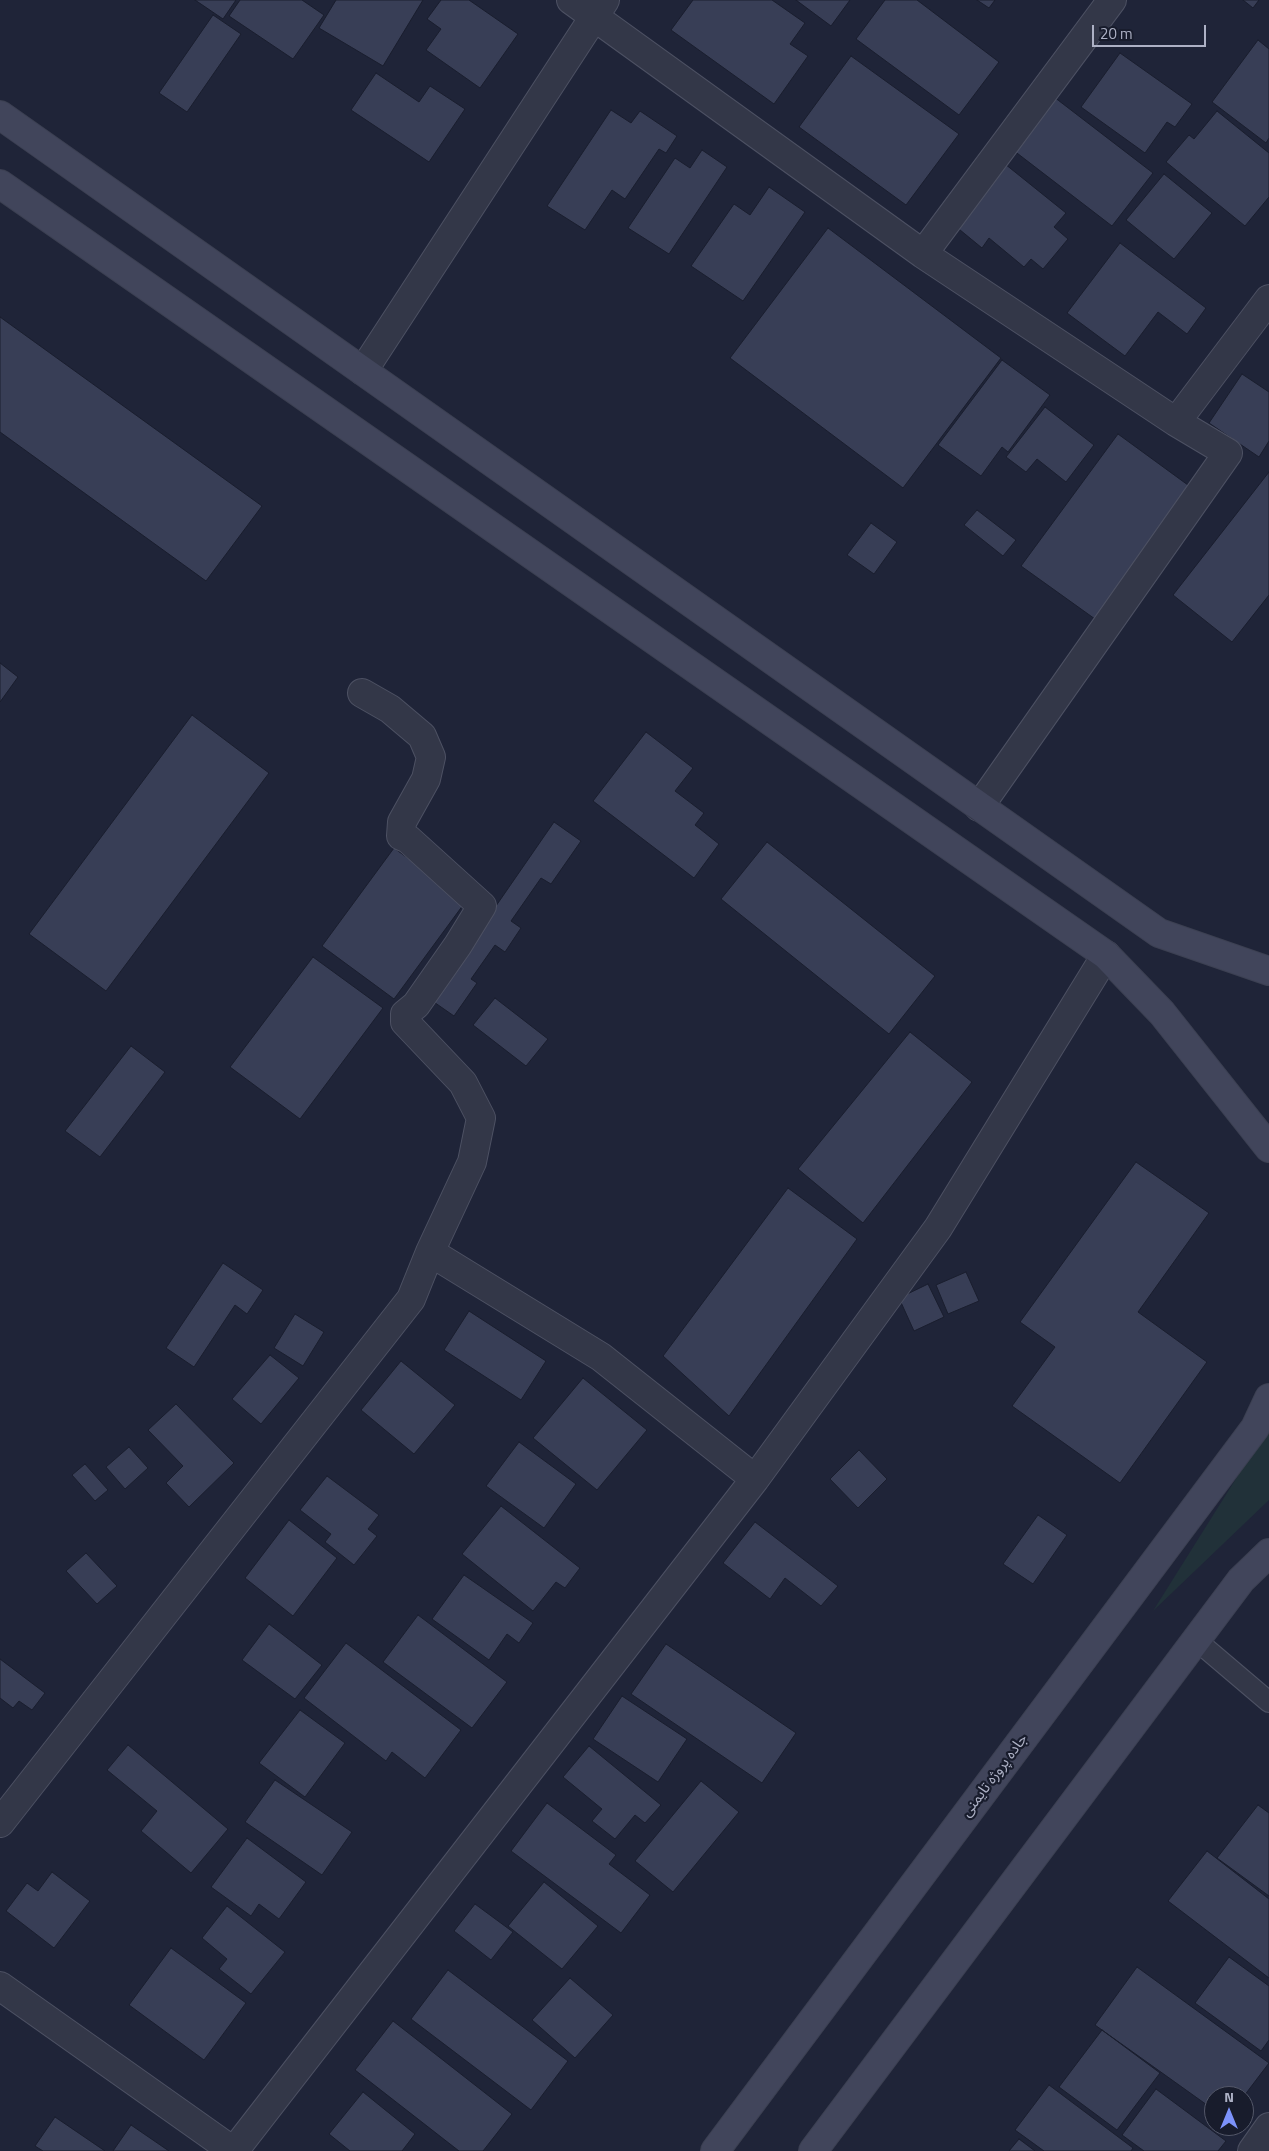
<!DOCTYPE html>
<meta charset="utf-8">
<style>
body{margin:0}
#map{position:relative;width:1269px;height:2151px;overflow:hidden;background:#1f2438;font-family:"Titillium Web",sans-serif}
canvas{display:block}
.north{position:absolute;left:1204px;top:2086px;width:50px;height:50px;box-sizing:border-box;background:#181c2c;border:1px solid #545869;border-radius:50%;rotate:0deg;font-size:14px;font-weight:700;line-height:20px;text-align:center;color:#adb1c5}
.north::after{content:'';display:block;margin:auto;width:18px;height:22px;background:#7c92fa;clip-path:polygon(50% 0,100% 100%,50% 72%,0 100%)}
.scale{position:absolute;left:1092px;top:25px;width:114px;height:22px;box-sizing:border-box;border:2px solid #adb1c5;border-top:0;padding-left:6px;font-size:15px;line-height:18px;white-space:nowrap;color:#adb1c5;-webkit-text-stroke:4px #181c2c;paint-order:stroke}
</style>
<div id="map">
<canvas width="1269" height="2151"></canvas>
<div class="north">N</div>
<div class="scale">20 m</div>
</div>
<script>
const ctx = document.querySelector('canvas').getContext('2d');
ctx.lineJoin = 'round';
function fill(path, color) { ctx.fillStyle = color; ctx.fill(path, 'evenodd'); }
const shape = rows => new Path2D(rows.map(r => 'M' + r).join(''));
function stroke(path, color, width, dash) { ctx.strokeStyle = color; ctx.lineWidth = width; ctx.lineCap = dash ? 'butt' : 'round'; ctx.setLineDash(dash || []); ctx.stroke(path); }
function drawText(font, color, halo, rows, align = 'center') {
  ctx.font = font + ' "Titillium Web","Noto Sans Arabic",sans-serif'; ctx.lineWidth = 4.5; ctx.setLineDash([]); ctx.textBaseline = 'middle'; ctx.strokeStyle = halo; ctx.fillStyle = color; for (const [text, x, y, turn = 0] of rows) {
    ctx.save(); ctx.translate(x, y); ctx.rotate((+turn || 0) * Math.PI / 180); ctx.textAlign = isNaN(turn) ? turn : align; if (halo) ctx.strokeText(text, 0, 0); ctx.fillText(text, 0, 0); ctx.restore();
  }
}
const green = shape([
 [1269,1426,1269,1500,1153,1611]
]);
const building = shape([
 [195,0,236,0,223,19,195,0],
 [240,0,302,0,324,15,293,59,229,16,240,0],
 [336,0,423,0,383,66,319,28,336,0],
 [441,0,469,0,518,34,480,88,426,50,441,29,427,19,441,0],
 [693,0,772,0,805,23,790,44,808,56,774,104,671,30,693,0],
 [796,0,850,0,831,26,796,0],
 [885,0,917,0,999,62,959,115,856,39,885,0],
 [977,0,995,0,989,8,977,0],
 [1243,0,1259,0,1253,8,1243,0],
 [213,15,241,34,187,112,159,93,213,15],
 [1258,40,1269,49,1269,138,1266,143,1212,102,1258,40],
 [1120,53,1192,104,1175,127,1167,122,1145,153,1081,107,1120,53],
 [851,56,959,134,906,205,799,127,851,56],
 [376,73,419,102,430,86,465,109,429,162,351,110,376,73],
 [1054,97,1153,173,1112,226,1013,150,1054,97],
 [611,110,631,123,640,111,677,136,666,153,659,149,625,199,612,190,585,230,547,206,611,110],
 [1217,111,1269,153,1269,197,1245,226,1166,162,1189,135,1194,139,1217,111],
 [702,150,727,167,669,254,628,228,675,158,690,168,702,150],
 [1005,164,1066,213,1054,227,1068,239,1043,269,1031,259,1024,267,989,238,982,248,954,225,1005,164],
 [1164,174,1212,213,1174,259,1126,220,1164,174],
 [769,187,805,212,743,301,691,266,734,204,750,215,769,187],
 [828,228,1001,358,903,488,730,358,828,228],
 [1120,243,1206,308,1187,334,1158,312,1125,356,1067,313,1120,243],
 [0,317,262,506,206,581,0,432,0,317],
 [1002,360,1050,395,1008,452,1002,447,981,476,938,445,1002,360],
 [1242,374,1269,392,1269,441,1259,457,1209,423,1242,374],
 [1045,407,1094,445,1066,482,1037,459,1026,472,1006,457,1045,407],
 [1118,434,1192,488,1095,619,1021,566,1118,434],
 [1269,472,1269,595,1232,642,1173,595,1269,472],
 [977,510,1016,540,1003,556,964,525,977,510],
 [871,523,897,542,874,574,847,555,871,523],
 [0,663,18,677,0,702,0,663],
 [192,715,269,773,106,991,29,934,192,715],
 [646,732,693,768,675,791,704,813,695,825,719,844,694,878,593,801,646,732],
 [554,822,581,841,551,884,541,878,511,921,521,928,505,952,495,945,471,979,477,983,454,1016,431,1000,554,822],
 [767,842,935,976,889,1034,721,899,767,842],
 [394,848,466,901,394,999,322,946,394,848],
 [313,957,383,1008,300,1119,230,1067,313,957],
 [495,998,548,1039,526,1066,473,1025,495,998],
 [910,1032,972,1082,863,1223,798,1169,910,1032],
 [131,1046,165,1072,100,1157,65,1131,131,1046],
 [1136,1162,1209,1213,1138,1312,1207,1362,1120,1483,1012,1406,1055,1347,1020,1322,1136,1162],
 [788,1188,857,1239,729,1416,663,1356,788,1188],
 [223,1263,263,1290,247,1314,235,1305,194,1367,166,1348,223,1263],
 [966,1272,979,1301,948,1314,936,1285,966,1272],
 [928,1284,944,1317,914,1331,899,1298,928,1284],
 [469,1311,546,1361,521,1400,444,1350,469,1311],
 [295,1314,324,1332,303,1366,274,1348,295,1314],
 [270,1355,299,1378,261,1424,232,1399,270,1355],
 [401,1361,455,1405,414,1454,361,1410,401,1361],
 [583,1378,647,1430,597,1490,533,1438,583,1378],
 [176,1404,234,1463,189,1507,166,1483,183,1466,148,1430,176,1404],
 [519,1442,576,1484,544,1528,486,1486,519,1442],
 [129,1447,148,1468,125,1489,106,1467,129,1447],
 [859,1450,887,1479,858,1508,830,1479,859,1450],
 [85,1464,108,1490,95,1501,72,1475,85,1464],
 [327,1476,379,1515,368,1529,377,1536,354,1565,325,1542,331,1534,300,1510,327,1476],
 [501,1506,580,1568,565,1588,556,1582,533,1611,462,1554,501,1506],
 [1038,1515,1067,1535,1033,1584,1003,1564,1038,1515],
 [289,1520,337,1558,293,1616,245,1578,289,1520],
 [755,1522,838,1586,821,1606,785,1578,770,1599,723,1563,755,1522],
 [86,1553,117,1586,97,1604,66,1571,86,1553],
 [464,1575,533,1623,519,1643,507,1634,489,1660,432,1619,464,1575],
 [418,1615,507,1682,472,1728,383,1662,418,1615],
 [269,1624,322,1665,295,1699,242,1660,269,1624],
 [346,1643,461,1730,425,1778,392,1752,386,1761,304,1698,346,1643],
 [666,1644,796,1733,762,1783,631,1694,666,1644],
 [0,1659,45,1693,32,1710,19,1701,13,1708,0,1698,0,1659],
 [622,1696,687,1739,658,1782,593,1739,622,1696],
 [300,1710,345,1743,305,1797,259,1763,300,1710],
 [128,1745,228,1829,191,1873,141,1831,157,1811,107,1770,128,1745],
 [589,1746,661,1805,645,1823,635,1815,615,1839,592,1821,602,1809,563,1777,589,1746],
 [275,1780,352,1832,322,1875,245,1822,275,1780],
 [701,1781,739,1812,673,1892,635,1861,701,1781],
 [547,1803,616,1855,609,1864,650,1895,621,1933,511,1851,547,1803],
 [1258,1805,1269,1813,1269,1896,1217,1858,1258,1805],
 [247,1838,306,1882,279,1919,259,1904,251,1916,211,1887,247,1838],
 [1207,1851,1269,1899,1269,1978,1168,1901,1207,1851],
 [52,1872,90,1901,54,1948,6,1911,27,1883,38,1891,52,1872],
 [544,1882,598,1926,562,1969,508,1926,544,1882],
 [475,1904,513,1932,491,1960,454,1931,475,1904],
 [227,1906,285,1952,251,1994,219,1969,227,1959,202,1938,227,1906],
 [171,1948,246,2003,204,2060,129,2005,171,1948],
 [1229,1957,1269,1986,1269,2040,1261,2051,1195,2003,1229,1957],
 [1137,1967,1269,2063,1244,2096,1214,2096,1214,2110,1095,2025,1137,1967],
 [448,1970,568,2061,531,2110,411,2019,448,1970],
 [570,1978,613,2015,575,2058,532,2020,570,1978],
 [393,2021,512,2114,483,2151,459,2151,355,2070,393,2021],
 [1102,2030,1160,2073,1117,2130,1059,2087,1102,2030],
 [1049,2085,1133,2148,1131,2151,1044,2151,1015,2130,1049,2085],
 [1156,2089,1226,2141,1218,2151,1144,2151,1122,2135,1156,2089],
 [363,2092,415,2134,402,2151,350,2151,329,2134,363,2092],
 [55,2117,105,2151,43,2151,35,2146,55,2117],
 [131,2125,169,2151,113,2151,131,2125],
 [1019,2139,1035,2151,1009,2151,1019,2139]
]);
const lane = shape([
 [1196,1640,1269,1702]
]);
const street = shape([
 [571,0,923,254,1176,422,1228,453,979,807],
 [923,254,1112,0],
 [363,371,605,0],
 [1176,422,1269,299],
 [430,1252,601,1357,755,1479],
 [0,1823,411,1299,430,1252,472,1162,481,1118,463,1083,405,1022,405,1014,416,1005,458,945,482,906,408,839,401,836,402,822,426,779,431,757,422,736,390,709,362,693],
 [0,1986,233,2151],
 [234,2151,755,1479,938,1228,1106,955],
 [1252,2151,1269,2127]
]);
const secondary = shape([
 [0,115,1159,933,1269,971],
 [0,184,1106,955,1162,1013,1269,1148],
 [715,2151,1255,1428,1269,1398],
 [813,2151,1241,1580,1269,1553]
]);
const streetNames = [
 ["جاده پروژه تایمنی",995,1776,-53]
];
fill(green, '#213139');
fill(building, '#383e56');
stroke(building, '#1a1e2e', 1);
stroke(lane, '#4d5163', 22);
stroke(street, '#4d5163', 30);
stroke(secondary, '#3c4052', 30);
stroke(lane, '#333748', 20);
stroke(street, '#333748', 28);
stroke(secondary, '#41455b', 28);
drawText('15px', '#adb1c5', '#181c2c', streetNames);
</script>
